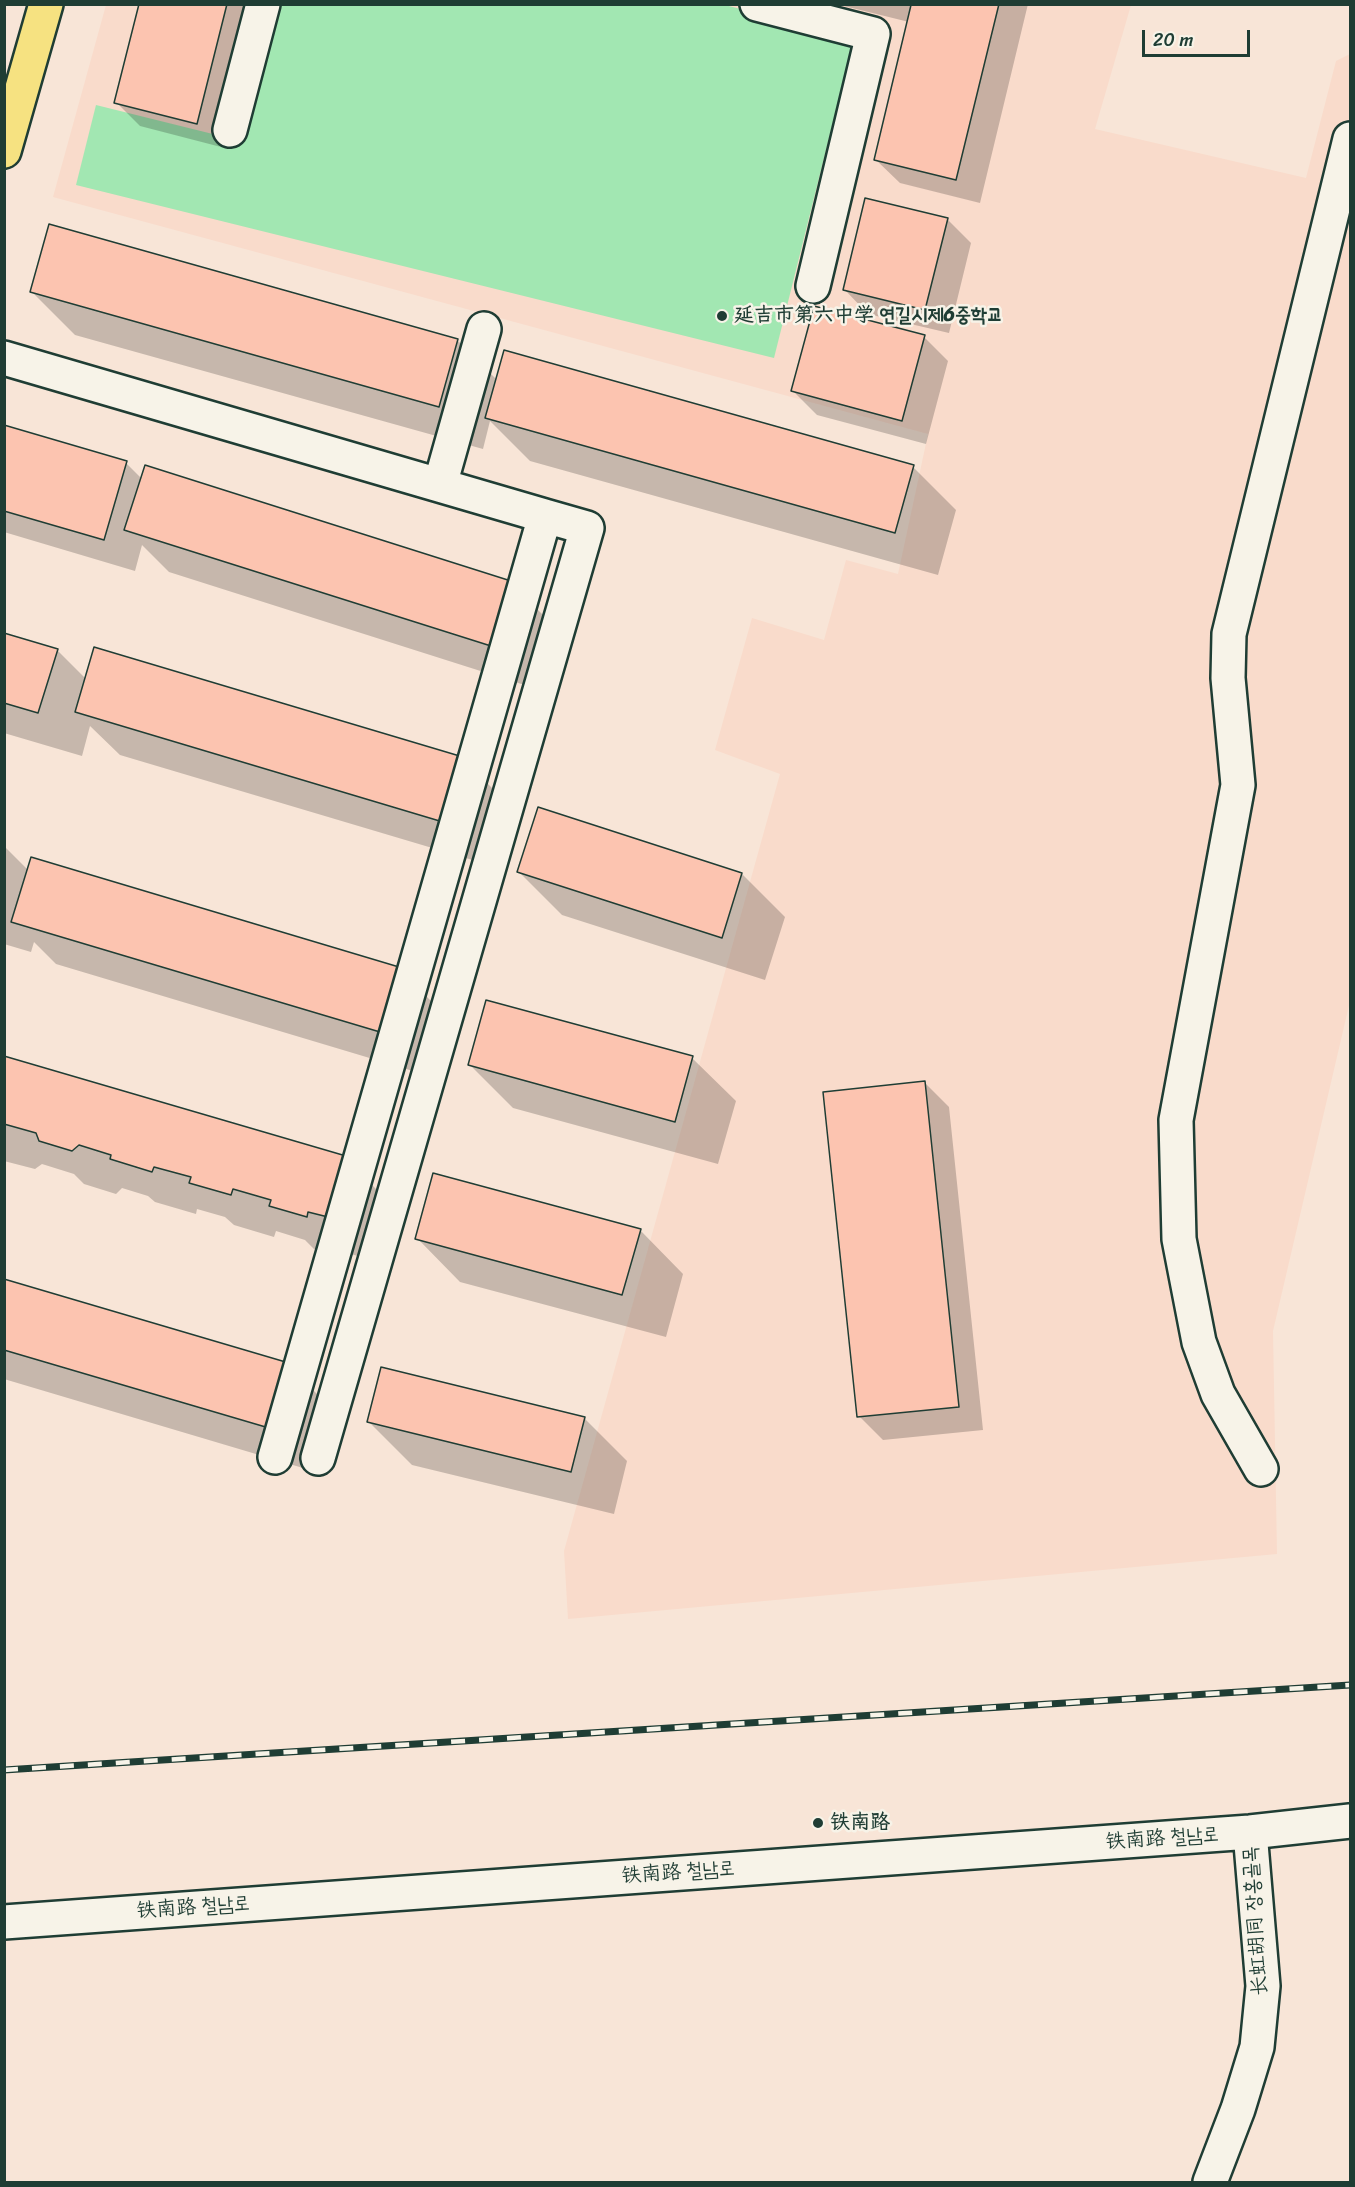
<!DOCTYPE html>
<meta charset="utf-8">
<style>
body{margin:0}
#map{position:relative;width:1355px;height:2187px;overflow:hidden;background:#f8e5d7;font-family:Sriracha,sans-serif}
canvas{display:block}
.frame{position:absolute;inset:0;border:6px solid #1f3d34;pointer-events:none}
.scale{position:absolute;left:1142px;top:30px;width:108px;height:27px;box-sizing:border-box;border:3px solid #1f3d34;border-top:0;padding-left:8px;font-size:18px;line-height:21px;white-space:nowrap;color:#1f3d34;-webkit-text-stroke:4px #f7f3e8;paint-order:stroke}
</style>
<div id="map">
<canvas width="1355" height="2187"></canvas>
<div class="frame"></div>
<div class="scale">20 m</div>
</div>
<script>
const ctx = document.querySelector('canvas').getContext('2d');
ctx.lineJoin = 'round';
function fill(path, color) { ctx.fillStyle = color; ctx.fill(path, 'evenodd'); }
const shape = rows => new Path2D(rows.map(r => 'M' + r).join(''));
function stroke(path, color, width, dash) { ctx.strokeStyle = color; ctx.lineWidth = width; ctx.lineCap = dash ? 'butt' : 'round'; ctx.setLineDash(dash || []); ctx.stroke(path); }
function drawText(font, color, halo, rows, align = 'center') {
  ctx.font = font + ' Sriracha,"LXGW WenKai TC","Poor Story",sans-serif'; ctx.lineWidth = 5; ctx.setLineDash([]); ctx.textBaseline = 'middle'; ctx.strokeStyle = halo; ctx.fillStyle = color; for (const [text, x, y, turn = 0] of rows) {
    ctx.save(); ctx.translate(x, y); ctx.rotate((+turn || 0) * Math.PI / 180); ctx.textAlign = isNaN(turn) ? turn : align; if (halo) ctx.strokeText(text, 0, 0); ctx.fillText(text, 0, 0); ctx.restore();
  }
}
const built = shape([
 [106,5,1131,5,1095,129,1306,178,1336,61,1350,54,1350,1001,1273,1331,1277,1554,568,1619,564,1551,780,774,715,750,752,618,824,640,846,560,898,574,928,434,53,197]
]);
const green = shape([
 [721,4,854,38,774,358,76,185,96,105,241,141,275,5]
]);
const shadow = shape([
 [140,4,257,4,221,147,140,126,116,102],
 [836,4,1028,4,980,203,900,183,875,159,909,22],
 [947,219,971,243,949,333,868,314,844,289],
 [50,226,458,341,497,380,913,467,956,510,938,575,530,461,490,421,483,449,75,335,32,292],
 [924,337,948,361,926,444,817,415,793,391],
 [4,427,126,463,142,479,510,582,553,625,534,688,169,572,142,545,135,571,4,532],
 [4,635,57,650,86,679,462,758,505,801,486,864,120,755,90,726,82,756,4,733],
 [4,846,28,870,398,968,441,1011,423,1074,56,964,34,942,31,952,4,944],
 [519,872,742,874,785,917,765,980,562,915],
 [4,1057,345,1158,388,1201,371,1260,351,1254,350,1259,314,1249,305,1240,276,1231,274,1237,234,1225,225,1217,197,1209,196,1214,155,1202,148,1196,122,1188,116,1194,84,1184,74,1174,42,1164,35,1169,4,1161],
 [692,1058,736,1101,718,1164,513,1108,470,1065],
 [925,1083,949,1107,983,1430,883,1440,859,1416],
 [640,1230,683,1274,666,1337,460,1282,417,1238],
 [4,1281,288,1365,331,1408,313,1471,4,1379],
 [584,1418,627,1461,614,1514,412,1465,369,1422]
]);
const building = shape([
 [139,4,227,4,197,124,114,103,139,4],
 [908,4,999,4,956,180,874,160,911,5,908,4],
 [865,198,948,218,925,310,843,290,865,198],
 [49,224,458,339,439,407,30,292,49,224],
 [814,306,925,335,902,421,791,391,814,306],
 [504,350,914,465,895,533,485,418,504,350],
 [4,425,127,461,104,540,4,511,4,425],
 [145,465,511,581,491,646,124,530,145,465],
 [4,633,58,649,38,713,4,703,4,633],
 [94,647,463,757,443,822,75,712,94,647],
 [538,807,742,873,722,938,517,872,538,807],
 [31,857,399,967,380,1032,11,922,31,857],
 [486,1000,693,1056,675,1122,468,1065,486,1000],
 [4,1056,346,1156,328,1217,308,1212,307,1217,269,1206,271,1200,233,1189,231,1195,189,1183,191,1177,154,1167,152,1172,110,1159,111,1155,79,1145,72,1151,39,1141,36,1133,4,1124,4,1056],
 [925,1081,959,1407,857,1417,823,1092,925,1081],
 [433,1173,641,1229,622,1295,415,1239,433,1173],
 [4,1279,289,1363,269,1428,4,1350,4,1279],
 [381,1367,585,1417,571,1472,367,1422,381,1367]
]);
const minor = shape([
 [757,4,873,34,813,286],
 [230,130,263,4],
 [4,358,545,516,275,1457],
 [440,485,484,329],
 [318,1458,587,528,545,516],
 [1261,1469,1218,1394,1199,1342,1179,1239,1176,1120,1238,785,1228,678,1229,634,1350,139],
 [4,1922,1250,1832,1350,1821],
 [1210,2182,1238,2109,1257,2047,1263,1986,1250,1832]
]);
const major = shape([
 [4,151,46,4]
]);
const rail = shape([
 [4,1770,1350,1685]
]);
const markers = [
 [722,316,6,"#1f3d34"],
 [818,1823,6,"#1f3d34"]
];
const poiNames = [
 ["延吉市第六中学 연길시제6중학교",734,316],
 ["铁南路",830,1823]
];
const streetNames = [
 ["铁南路 철남로",1162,1839,-4],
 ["铁南路 철남로",678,1873,-4],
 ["铁南路 철남로",193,1908,-4],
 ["长虹胡同 장홍골목",1256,1921,-94]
];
fill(built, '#f9dbcb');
fill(green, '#a2e7b2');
fill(shadow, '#0003');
fill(building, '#fcc4b0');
stroke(building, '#1f3d34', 1.5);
stroke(minor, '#1f3d34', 38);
stroke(major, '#1f3d34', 38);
stroke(minor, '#f7f3e8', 33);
stroke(major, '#f6e281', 33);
stroke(rail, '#1f3d34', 7);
stroke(rail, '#f7f3e8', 4.5, [14]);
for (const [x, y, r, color] of markers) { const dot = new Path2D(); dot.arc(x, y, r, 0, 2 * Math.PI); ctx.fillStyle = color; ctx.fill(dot); stroke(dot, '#f7f3e8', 2); }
drawText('bold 20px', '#1f3d34', '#f7f3e8', poiNames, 'left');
drawText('20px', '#1f3d34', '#f7f3e8', streetNames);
</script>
